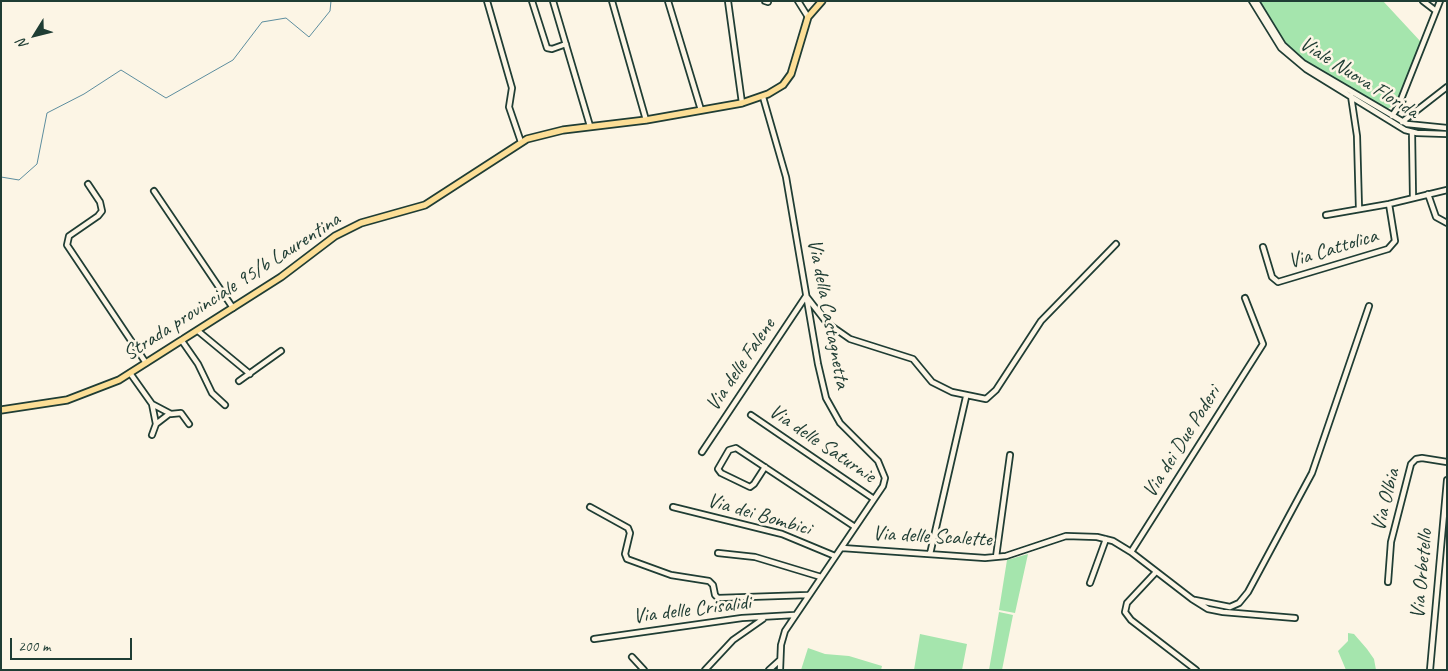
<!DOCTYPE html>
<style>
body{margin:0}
#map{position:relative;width:1448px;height:671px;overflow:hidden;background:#fcf5e5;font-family:Caveat,sans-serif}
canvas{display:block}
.frame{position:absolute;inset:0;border:2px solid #1f3d34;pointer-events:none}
.north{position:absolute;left:10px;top:10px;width:50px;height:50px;-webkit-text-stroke:4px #fcf5e5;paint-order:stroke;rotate:234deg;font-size:14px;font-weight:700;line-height:20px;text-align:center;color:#1f3d34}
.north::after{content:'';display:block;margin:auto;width:18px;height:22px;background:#1f3d34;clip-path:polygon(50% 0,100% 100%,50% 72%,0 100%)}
.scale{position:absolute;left:10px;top:638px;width:122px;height:22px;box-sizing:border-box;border:2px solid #1f3d34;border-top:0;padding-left:6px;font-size:15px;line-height:18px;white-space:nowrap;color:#1f3d34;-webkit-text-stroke:4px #fcf5e5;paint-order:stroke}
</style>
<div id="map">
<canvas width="1448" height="671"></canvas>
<div class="frame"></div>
<div class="north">N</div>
<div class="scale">200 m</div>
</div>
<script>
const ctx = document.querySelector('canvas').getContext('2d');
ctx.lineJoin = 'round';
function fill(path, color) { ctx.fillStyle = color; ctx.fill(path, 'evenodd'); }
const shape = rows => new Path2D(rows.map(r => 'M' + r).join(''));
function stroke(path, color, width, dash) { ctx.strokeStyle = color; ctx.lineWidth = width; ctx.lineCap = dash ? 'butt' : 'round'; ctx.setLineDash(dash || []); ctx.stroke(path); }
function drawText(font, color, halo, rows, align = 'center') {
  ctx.font = font + ' Caveat,sans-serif'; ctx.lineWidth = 5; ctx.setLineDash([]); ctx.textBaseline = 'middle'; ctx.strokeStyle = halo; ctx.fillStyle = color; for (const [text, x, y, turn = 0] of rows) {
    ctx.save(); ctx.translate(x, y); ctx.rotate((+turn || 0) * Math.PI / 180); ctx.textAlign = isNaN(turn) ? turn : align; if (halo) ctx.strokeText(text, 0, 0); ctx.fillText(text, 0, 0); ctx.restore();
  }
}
const green = shape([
 [1258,1,1383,1,1421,42,1395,105,1387,109,1383,108,1300,58,1281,39],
 [1028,554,1015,613,999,610,1007,560],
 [999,612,1013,615,1002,670,989,670],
 [1348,633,1354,634,1367,649,1374,659,1376,670,1346,670,1338,651,1348,641],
 [920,634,967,644,962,670,914,670],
 [808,648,825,654,849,656,882,666,881,670,801,670]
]);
const stream = shape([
 [1,177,19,180,37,164,47,113,84,94,121,70,166,98,233,60,262,22,286,18,309,37,330,11,331,1]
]);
const minor = shape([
 [487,1,512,88,509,107,521,142],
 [532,1,547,48,552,49,566,44],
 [553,1,590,126],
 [612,1,646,120],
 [668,1,701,110],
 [728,1,742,103],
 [765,1,768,2],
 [798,1,808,17],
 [1252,1,1281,48,1306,69,1405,130,1417,133,1447,134],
 [1256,1,1283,45,1303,63,1407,124,1447,128],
 [1423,1,1436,11],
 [1351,96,1357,136,1359,209],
 [763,97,786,177,818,364,826,398,840,423,878,461,885,478,883,486,785,631,781,645,780,670],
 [1392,116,1398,107,1440,1],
 [1402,122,1447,87],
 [1412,132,1413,198],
 [88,184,100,202,102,211,98,216,69,236,67,245,146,363],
 [154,191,233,308],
 [1428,194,1436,217,1447,223],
 [1326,215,1389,204,1447,190],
 [1263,247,1272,277,1278,282,1388,249,1395,241,1389,204],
 [198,331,250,374],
 [182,341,198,364,212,393,225,405],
 [130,373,152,404],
 [239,381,281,351],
 [751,415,874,499],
 [156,424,169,414],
 [152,435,156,424,152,404,171,414,181,413,189,424],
 [702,452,806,296,827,323,850,339,913,359,932,382,952,392,986,399,996,390,1041,321,1116,244],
 [765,467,754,484,750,487,721,473,718,469,729,450,736,448,855,527],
 [590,507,628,528,630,533,625,554,627,559,671,575,709,581,713,585,715,595,718,598,808,595],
 [673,507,782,534,835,556],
 [842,548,985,558,1006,556,1066,536,1097,537,1113,541,1131,552,1192,599,1208,609,1223,612,1295,618],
 [1131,552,1263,344,1245,298],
 [718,553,755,557,821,577],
 [930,554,966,397],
 [996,557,1010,455],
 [1156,572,1127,603,1125,612,1131,620,1196,670],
 [1388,582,1391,542,1411,464,1416,459,1422,458,1447,462],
 [1090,583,1106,539],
 [1195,600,1230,607,1239,603,1248,592,1312,473,1369,306],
 [594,639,742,618,794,615],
 [632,657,644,670],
 [705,670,733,640,763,619],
 [769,670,780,660],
 [1430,670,1447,480]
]);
const major = shape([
 [1,410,67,400,119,380,281,277,335,236,361,223,425,205,527,139,563,130,646,120,742,103,768,94,783,85,791,74,808,17,822,1]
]);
const streetNames = [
 ["Viale Nuova Florida",1359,78,32],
 ["Via Cattolica",1333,249,-17],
 ["Strada provinciale 95/b Laurentina",232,287,-33],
 ["Via della Castagnetta",828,314,79],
 ["Via delle Falene",741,365,-56],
 ["Via dei Due Poderi",1182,442,-58],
 ["Via delle Saturnie",822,444,34],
 ["Via Olbia",1386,500,-76],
 ["Via dei Bombici",759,515,16],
 ["Via delle Scalette",932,537,3],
 ["Via Orbetello",1422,574,-85],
 ["Via delle Crisalidi",692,610,-7]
];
fill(green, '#a5e5ad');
stroke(stream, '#5c8d9e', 1);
stroke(minor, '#1f3d34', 8);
stroke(major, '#1f3d34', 9);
stroke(minor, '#fcf5e5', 4.5);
stroke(major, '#fcde96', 5.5);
drawText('21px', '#1f3d34', '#fcf5e5', streetNames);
</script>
